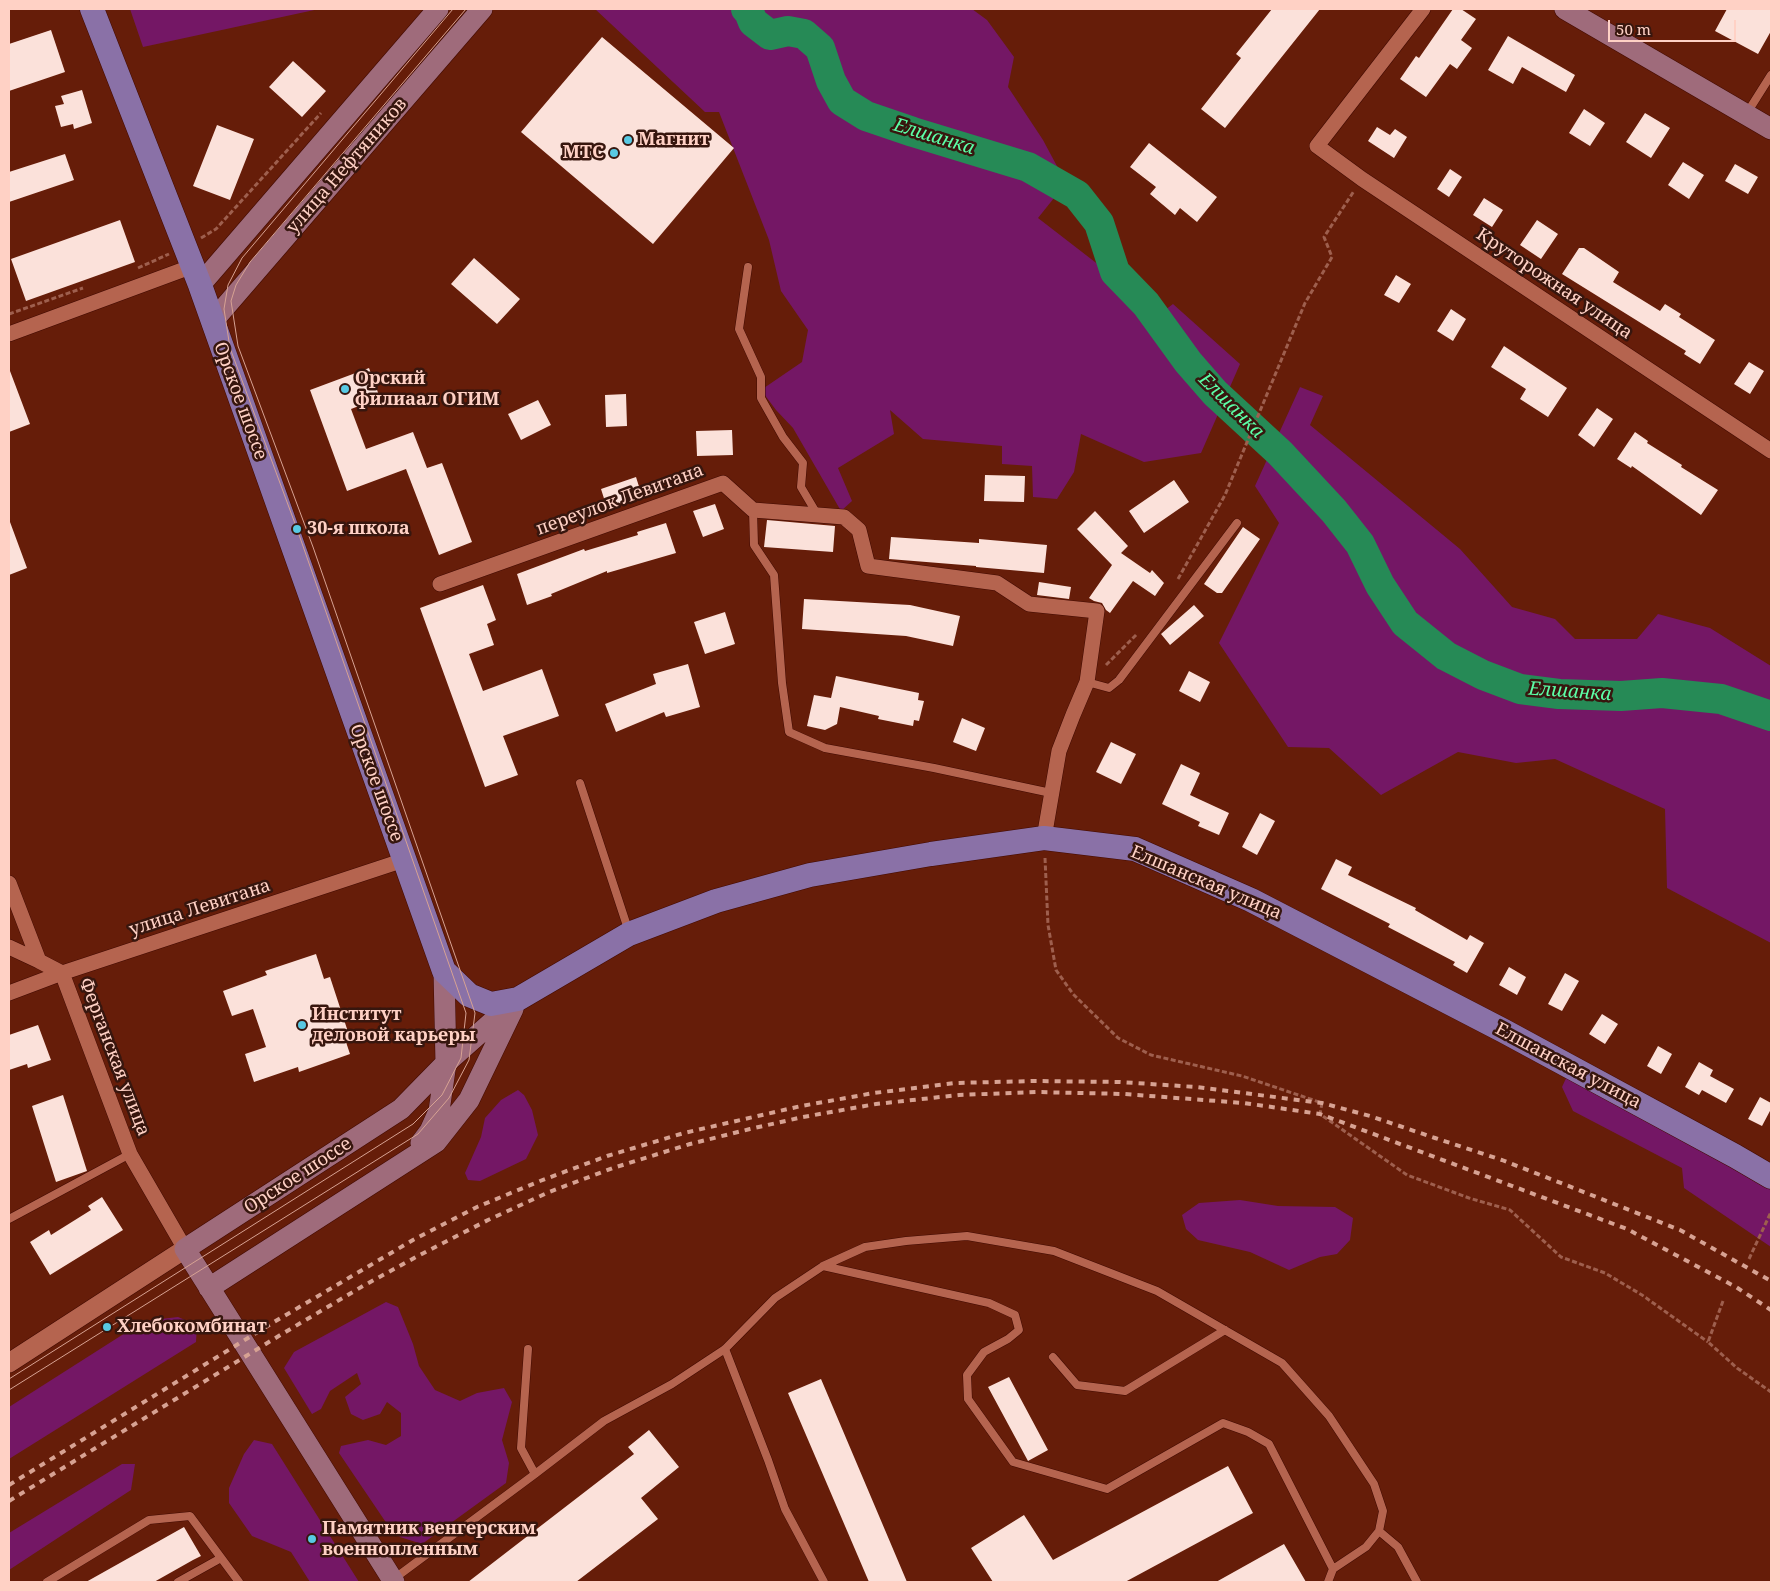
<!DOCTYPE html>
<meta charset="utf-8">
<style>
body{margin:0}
#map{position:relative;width:1780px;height:1591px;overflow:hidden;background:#661d09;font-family:"Noto Serif",serif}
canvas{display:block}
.frame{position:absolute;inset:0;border:10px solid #ffd1c5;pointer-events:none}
.scale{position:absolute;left:1608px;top:20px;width:128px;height:22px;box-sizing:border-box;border:2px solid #ffd1c5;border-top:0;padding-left:6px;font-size:15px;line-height:18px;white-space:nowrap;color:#ffd1c5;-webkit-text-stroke:4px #37160e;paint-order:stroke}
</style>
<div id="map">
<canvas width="1780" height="1591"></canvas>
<div class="frame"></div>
<div class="scale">50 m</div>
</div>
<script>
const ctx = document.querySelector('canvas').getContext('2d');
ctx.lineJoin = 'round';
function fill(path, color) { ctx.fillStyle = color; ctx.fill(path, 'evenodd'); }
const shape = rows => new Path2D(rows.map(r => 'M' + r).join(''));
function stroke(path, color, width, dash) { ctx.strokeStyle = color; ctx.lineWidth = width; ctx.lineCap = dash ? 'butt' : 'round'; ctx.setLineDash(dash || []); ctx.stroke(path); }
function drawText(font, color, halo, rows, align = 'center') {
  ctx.font = font + ' "Noto Serif",serif'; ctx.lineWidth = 5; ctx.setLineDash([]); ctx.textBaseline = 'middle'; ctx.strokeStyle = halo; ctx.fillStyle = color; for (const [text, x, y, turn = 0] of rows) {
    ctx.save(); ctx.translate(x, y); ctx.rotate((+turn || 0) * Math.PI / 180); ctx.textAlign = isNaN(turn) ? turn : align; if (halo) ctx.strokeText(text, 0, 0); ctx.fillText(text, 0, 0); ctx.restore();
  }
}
const green = shape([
 [130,9,319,9,143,47],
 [595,9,972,9,987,20,1014,57,1008,87,1043,140,1066,183,1038,218,1161,313,1173,304,1240,364,1201,453,1144,462,1081,434,1074,472,1057,499,1033,497,1032,466,1002,464,1002,446,923,439,890,410,894,434,838,468,852,501,841,511,793,428,776,410,761,390,802,362,808,330,781,291,769,240,719,112,705,112],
 [1300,387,1323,396,1310,425,1460,549,1512,607,1555,619,1575,639,1637,639,1658,614,1710,628,1771,666,1771,943,1667,888,1665,809,1555,759,1516,763,1458,752,1381,795,1329,748,1288,747,1219,643,1279,523,1255,486],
 [1568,1074,1771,1186,1771,1247,1684,1188,1682,1168,1573,1111,1562,1087],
 [518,1090,524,1095,532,1110,538,1135,526,1159,480,1181,468,1180,465,1173,481,1137,485,1118,501,1100],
 [1240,1200,1278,1206,1335,1207,1353,1218,1350,1240,1337,1254,1320,1257,1289,1270,1250,1252,1198,1240,1186,1229,1182,1215,1199,1203],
 [386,1302,398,1307,413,1344,419,1366,435,1390,460,1401,477,1393,504,1388,512,1402,502,1440,509,1463,506,1483,422,1544,400,1537,385,1521,339,1453,341,1446,368,1440,386,1445,401,1436,401,1413,387,1402,380,1414,363,1420,351,1414,345,1397,361,1384,357,1373,330,1391,321,1409,312,1414,284,1368,294,1352],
 [178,1317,197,1325,196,1342,9,1459,9,1407,144,1321],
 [254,1440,272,1444,359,1582,310,1582,291,1552,252,1536,229,1503,229,1488,244,1454],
 [122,1464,135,1464,131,1490,9,1570,9,1533]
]);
const river = shape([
 [746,9,749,12,753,22,770,35,788,31,804,34,820,48,831,81,842,101,866,116,913,132,1028,167,1077,195,1099,223,1115,272,1146,304,1188,362,1215,393,1280,453,1334,511,1360,544,1380,585,1405,623,1446,656,1483,675,1520,689,1559,694,1621,696,1662,693,1721,699,1771,716]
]);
const building = shape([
 [1272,9,1320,9,1225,128,1201,109,1241,58,1236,54],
 [1453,9,1461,9,1476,19,1461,40,1472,48,1457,69,1450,64,1426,97,1400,79,1416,56,1419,58],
 [1727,9,1771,9,1771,31,1758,54,1715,31],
 [51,30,65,72,9,91,9,44],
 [1508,36,1575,75,1566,92,1522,67,1513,84,1488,70],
 [602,37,734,148,653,244,521,132],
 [293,61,326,91,302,117,269,87],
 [82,90,92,123,74,129,73,124,61,127,55,106,64,104,61,96],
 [1584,109,1605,123,1590,146,1569,133],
 [1645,113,1670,128,1651,158,1626,142],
 [217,125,254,139,230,200,193,186],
 [1377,127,1390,135,1395,129,1407,137,1394,158,1368,141],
 [1149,143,1217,197,1197,222,1180,208,1175,215,1150,194,1156,187,1130,167],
 [65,154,74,180,9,202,9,172],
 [1683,162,1704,175,1689,199,1668,185],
 [1735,164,1758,177,1748,194,1725,181],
 [1450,169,1462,177,1449,197,1437,189],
 [1484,198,1503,210,1492,227,1473,215],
 [120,220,135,262,26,301,11,259],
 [1537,220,1558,234,1541,259,1520,245],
 [1579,248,1584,248,1619,272,1613,282,1660,311,1665,304,1681,314,1679,317,1715,340,1700,364,1684,354,1686,351,1562,274],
 [474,258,520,299,497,324,451,284],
 [1396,275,1411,284,1399,303,1384,295],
 [1451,309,1466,319,1453,341,1437,331],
 [1504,346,1567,388,1548,417,1520,399,1526,389,1491,367],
 [1749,362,1764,371,1750,394,1734,384],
 [369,368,380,398,351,409,366,449,413,432,427,468,442,463,472,542,439,555,406,469,347,491,310,390],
 [9,371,10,371,30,424,9,432],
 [626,394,627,426,606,427,605,395],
 [538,400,551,425,521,440,508,414],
 [1597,408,1613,419,1594,447,1578,435],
 [732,430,733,455,697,456,696,431],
 [1635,432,1648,441,1647,443,1682,465,1681,467,1718,490,1701,515,1632,466,1631,468,1617,459],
 [985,475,1025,476,1024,502,984,501],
 [636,477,642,496,607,508,601,489],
 [1174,480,1189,502,1144,533,1129,511],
 [715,504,724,529,703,537,693,511],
 [1095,511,1128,546,1121,553,1150,573,1152,570,1164,583,1155,596,1133,581,1110,613,1106,610,1102,603,1094,601,1089,598,1112,565,1077,529],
 [767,520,835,526,833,552,764,547],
 [10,522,27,568,9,575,9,523],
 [666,523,676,553,607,573,607,571,551,594,552,596,527,605,517,574,584,549,585,551,638,535,637,532],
 [1243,527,1260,539,1222,593,1217,593,1204,584],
 [891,537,979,543,979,539,1047,545,1044,573,976,567,976,566,889,559],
 [1039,582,1071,587,1069,599,1037,595],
 [483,585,496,620,487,624,494,645,469,654,483,691,542,669,559,716,503,736,518,775,485,787,420,608],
 [804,599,910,605,960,616,953,646,906,636,802,629],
 [1194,605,1204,616,1170,645,1161,634],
 [725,612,735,644,705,654,694,622],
 [688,664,700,707,666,717,664,712,616,732,605,704,656,684,653,674],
 [1189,671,1210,682,1200,702,1179,691],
 [836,676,919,693,918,700,924,701,919,721,914,720,913,726,878,719,879,716,840,707,837,724,825,730,807,726,814,695,831,698],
 [962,718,985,728,976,751,953,742],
 [1111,742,1136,754,1121,784,1096,772],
 [1181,764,1200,773,1190,795,1229,813,1219,835,1198,826,1200,822,1162,804],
 [1260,813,1275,821,1257,855,1242,847],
 [1336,859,1352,867,1348,875,1416,908,1415,910,1467,940,1470,935,1484,943,1467,973,1453,965,1455,962,1388,927,1390,924,1321,889],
 [316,954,324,979,330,977,349,1035,344,1036,350,1054,299,1072,298,1067,254,1082,245,1054,266,1047,253,1009,232,1016,223,991,267,975,265,971],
 [1509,967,1526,977,1517,995,1499,985],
 [1565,973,1579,981,1562,1011,1548,1004],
 [1602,1014,1618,1024,1605,1044,1589,1034],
 [38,1025,51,1060,28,1068,27,1064,9,1070,9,1035],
 [1658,1046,1672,1054,1661,1074,1647,1066],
 [1699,1062,1713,1070,1710,1076,1734,1089,1726,1103,1702,1090,1699,1095,1685,1087],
 [63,1095,87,1171,56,1182,32,1106],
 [1760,1097,1771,1103,1771,1109,1762,1126,1748,1119],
 [102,1197,123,1230,50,1275,30,1242,49,1230,51,1235,91,1210,88,1206],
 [1009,1377,1048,1450,1028,1461,988,1387],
 [821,1379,907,1582,869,1582,788,1393],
 [649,1430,679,1467,641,1498,658,1519,576,1582,468,1582,634,1454,628,1447],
 [1228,1466,1253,1513,1125,1582,993,1582,971,1548,1024,1515,1053,1560],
 [184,1527,201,1556,193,1560,154,1582,86,1582],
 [1284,1544,1306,1582,1216,1582]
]);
const path = shape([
 [201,238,216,229,321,113],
 [138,268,169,254],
 [9,314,83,288],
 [1178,579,1225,495,1305,303,1332,257,1324,237,1354,191],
 [1106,665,1137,634],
 [1045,858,1048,925,1056,970,1073,994,1118,1038,1151,1055,1242,1076,1322,1103,1320,1114,1407,1175,1469,1198,1510,1210,1561,1257,1605,1273,1642,1295,1708,1342],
 [1749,1259,1771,1212],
 [1723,1301,1708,1342,1737,1368,1771,1392]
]);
const service = shape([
 [1747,113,1771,75],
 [748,267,739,329,761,377,761,398,783,437,803,463,801,487,817,514],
 [753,510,754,545,774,575,782,683,789,732,825,748,934,768,1051,793],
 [1087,682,1109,688,1119,680,1237,523],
 [580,783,629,932],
 [9,1219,130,1154],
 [528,1349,521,1448,535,1474],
 [725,1349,768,1460,785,1509,824,1582],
 [1053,1357,1077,1385,1125,1391,1225,1330],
 [1379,1531,1398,1547,1417,1582],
 [395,1578,535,1474,604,1421,672,1384,725,1349,775,1298,823,1266,865,1247,906,1241,967,1236,1054,1251,1157,1291,1282,1363,1329,1416,1374,1484,1383,1511,1379,1531,1366,1547,1333,1569,1269,1444,1248,1432,1223,1423,1107,1489,1013,1462,968,1399,967,1375,984,1352,1008,1339,1019,1330,1015,1315,989,1303,823,1266],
 [47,1582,149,1520,190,1516,239,1582],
 [178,1582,221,1558],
 [1328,1582,1333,1569]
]);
const minor = shape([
 [1423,9,1317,146,1362,179,1771,451],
 [9,334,193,266],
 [440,584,723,483,753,510,844,517,859,530,868,566,997,583,1029,604,1097,611,1087,682,1073,715,1059,751,1044,838],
 [9,883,39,961,62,973,130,1154,185,1249],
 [9,947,39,961],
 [9,993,62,973,404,860]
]);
const tertiary = shape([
 [9,1363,185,1249]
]);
const secondary = shape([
 [1565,9,1771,129],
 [200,285,438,9],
 [212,322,482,9],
 [421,1143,430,1131,439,1111,446,1063,444,971],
 [209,1288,436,1142,469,1100,513,1009],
 [394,1582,185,1249,401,1109,446,1063,518,999]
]);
const primary = shape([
 [92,9,200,285,444,971,469,995,491,1004,518,999,629,934,716,901,810,875,931,854,1044,838,1135,849,1251,900,1504,1031,1735,1156,1771,1177]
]);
const tram = shape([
 [9,1379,413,1124,442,1095,461,1058,466,1013,297,529,230,348,224,309,228,285,242,258,453,9],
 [9,1390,418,1134,449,1098,469,1060,475,1013,313,547,238,346,231,301,236,285,250,262,466,9]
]);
const rail = shape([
 [9,1485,274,1322,413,1240,477,1207,540,1181,607,1156,684,1133,801,1106,874,1093,955,1083,1034,1081,1120,1082,1196,1087,1322,1103,1370,1116,1435,1138,1502,1160,1566,1185,1680,1230,1771,1281],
 [9,1501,282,1334,363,1286,416,1257,488,1220,549,1192,613,1168,690,1144,750,1129,803,1117,876,1104,959,1095,1036,1092,1124,1094,1244,1103,1320,1114,1627,1229,1736,1287,1771,1310]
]);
const markers = [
 [628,140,5,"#58c9e3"],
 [614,153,5,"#58c9e3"],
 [345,389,5,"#58c9e3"],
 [297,529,5,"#58c9e3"],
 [302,1025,5,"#58c9e3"],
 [107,1327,5,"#58c9e3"],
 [312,1539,5,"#58c9e3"]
];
const poiNames = [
 ["Магнит",638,140],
 ["МТС",604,153,"right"],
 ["Орский",355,379],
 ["филиаал ОГИМ",355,400],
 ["30-я школа",307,529],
 ["Институт",312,1015],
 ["деловой карьеры",312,1036],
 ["Хлебокомбинат",117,1327],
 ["Памятник венгерским",322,1529],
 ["военнопленным",322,1550]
];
const streetNames = [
 ["улица Нефтяников",347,166,-49],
 ["Круторожная улица",1554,284,34],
 ["Орское шоссе",240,401,70],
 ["переулок Левитана",620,500,-20],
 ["Орское шоссе",376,783,70],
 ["Елшанская улица",1206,883,23],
 ["улица Левитана",200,908,-18],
 ["Ферганская улица",114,1057,69],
 ["Елшанская улица",1568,1066,28],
 ["Орское шоссе",298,1176,-33]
];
const waterNames = [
 ["Елшанка",934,137,17],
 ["Елшанка",1231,406,45],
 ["Елшанка",1570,692,4]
];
fill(green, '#741765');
stroke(river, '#268a56', 30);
fill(building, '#fbe1da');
stroke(service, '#410a00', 9);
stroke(minor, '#410a00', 16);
stroke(tertiary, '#410a00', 20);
stroke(secondary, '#410a00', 22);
stroke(primary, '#410a00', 25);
stroke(path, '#9e5f4e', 3, [5, 2.5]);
stroke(service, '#b5644f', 8);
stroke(minor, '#b5644f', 15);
stroke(tertiary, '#b5644f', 19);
stroke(secondary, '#9f6b7b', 21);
stroke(primary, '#8a71a7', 24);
stroke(tram, '#d7a293', 1);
stroke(rail, '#d7a293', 4, [6, 6]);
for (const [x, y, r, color] of markers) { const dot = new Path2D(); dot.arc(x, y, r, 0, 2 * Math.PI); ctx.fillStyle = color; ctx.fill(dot); stroke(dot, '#37160e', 2); }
drawText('bold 18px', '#ffd1c5', '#37160e', poiNames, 'left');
drawText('18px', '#ffd1c5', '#37160e', streetNames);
drawText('italic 19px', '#5cfea6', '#37160e', waterNames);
</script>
